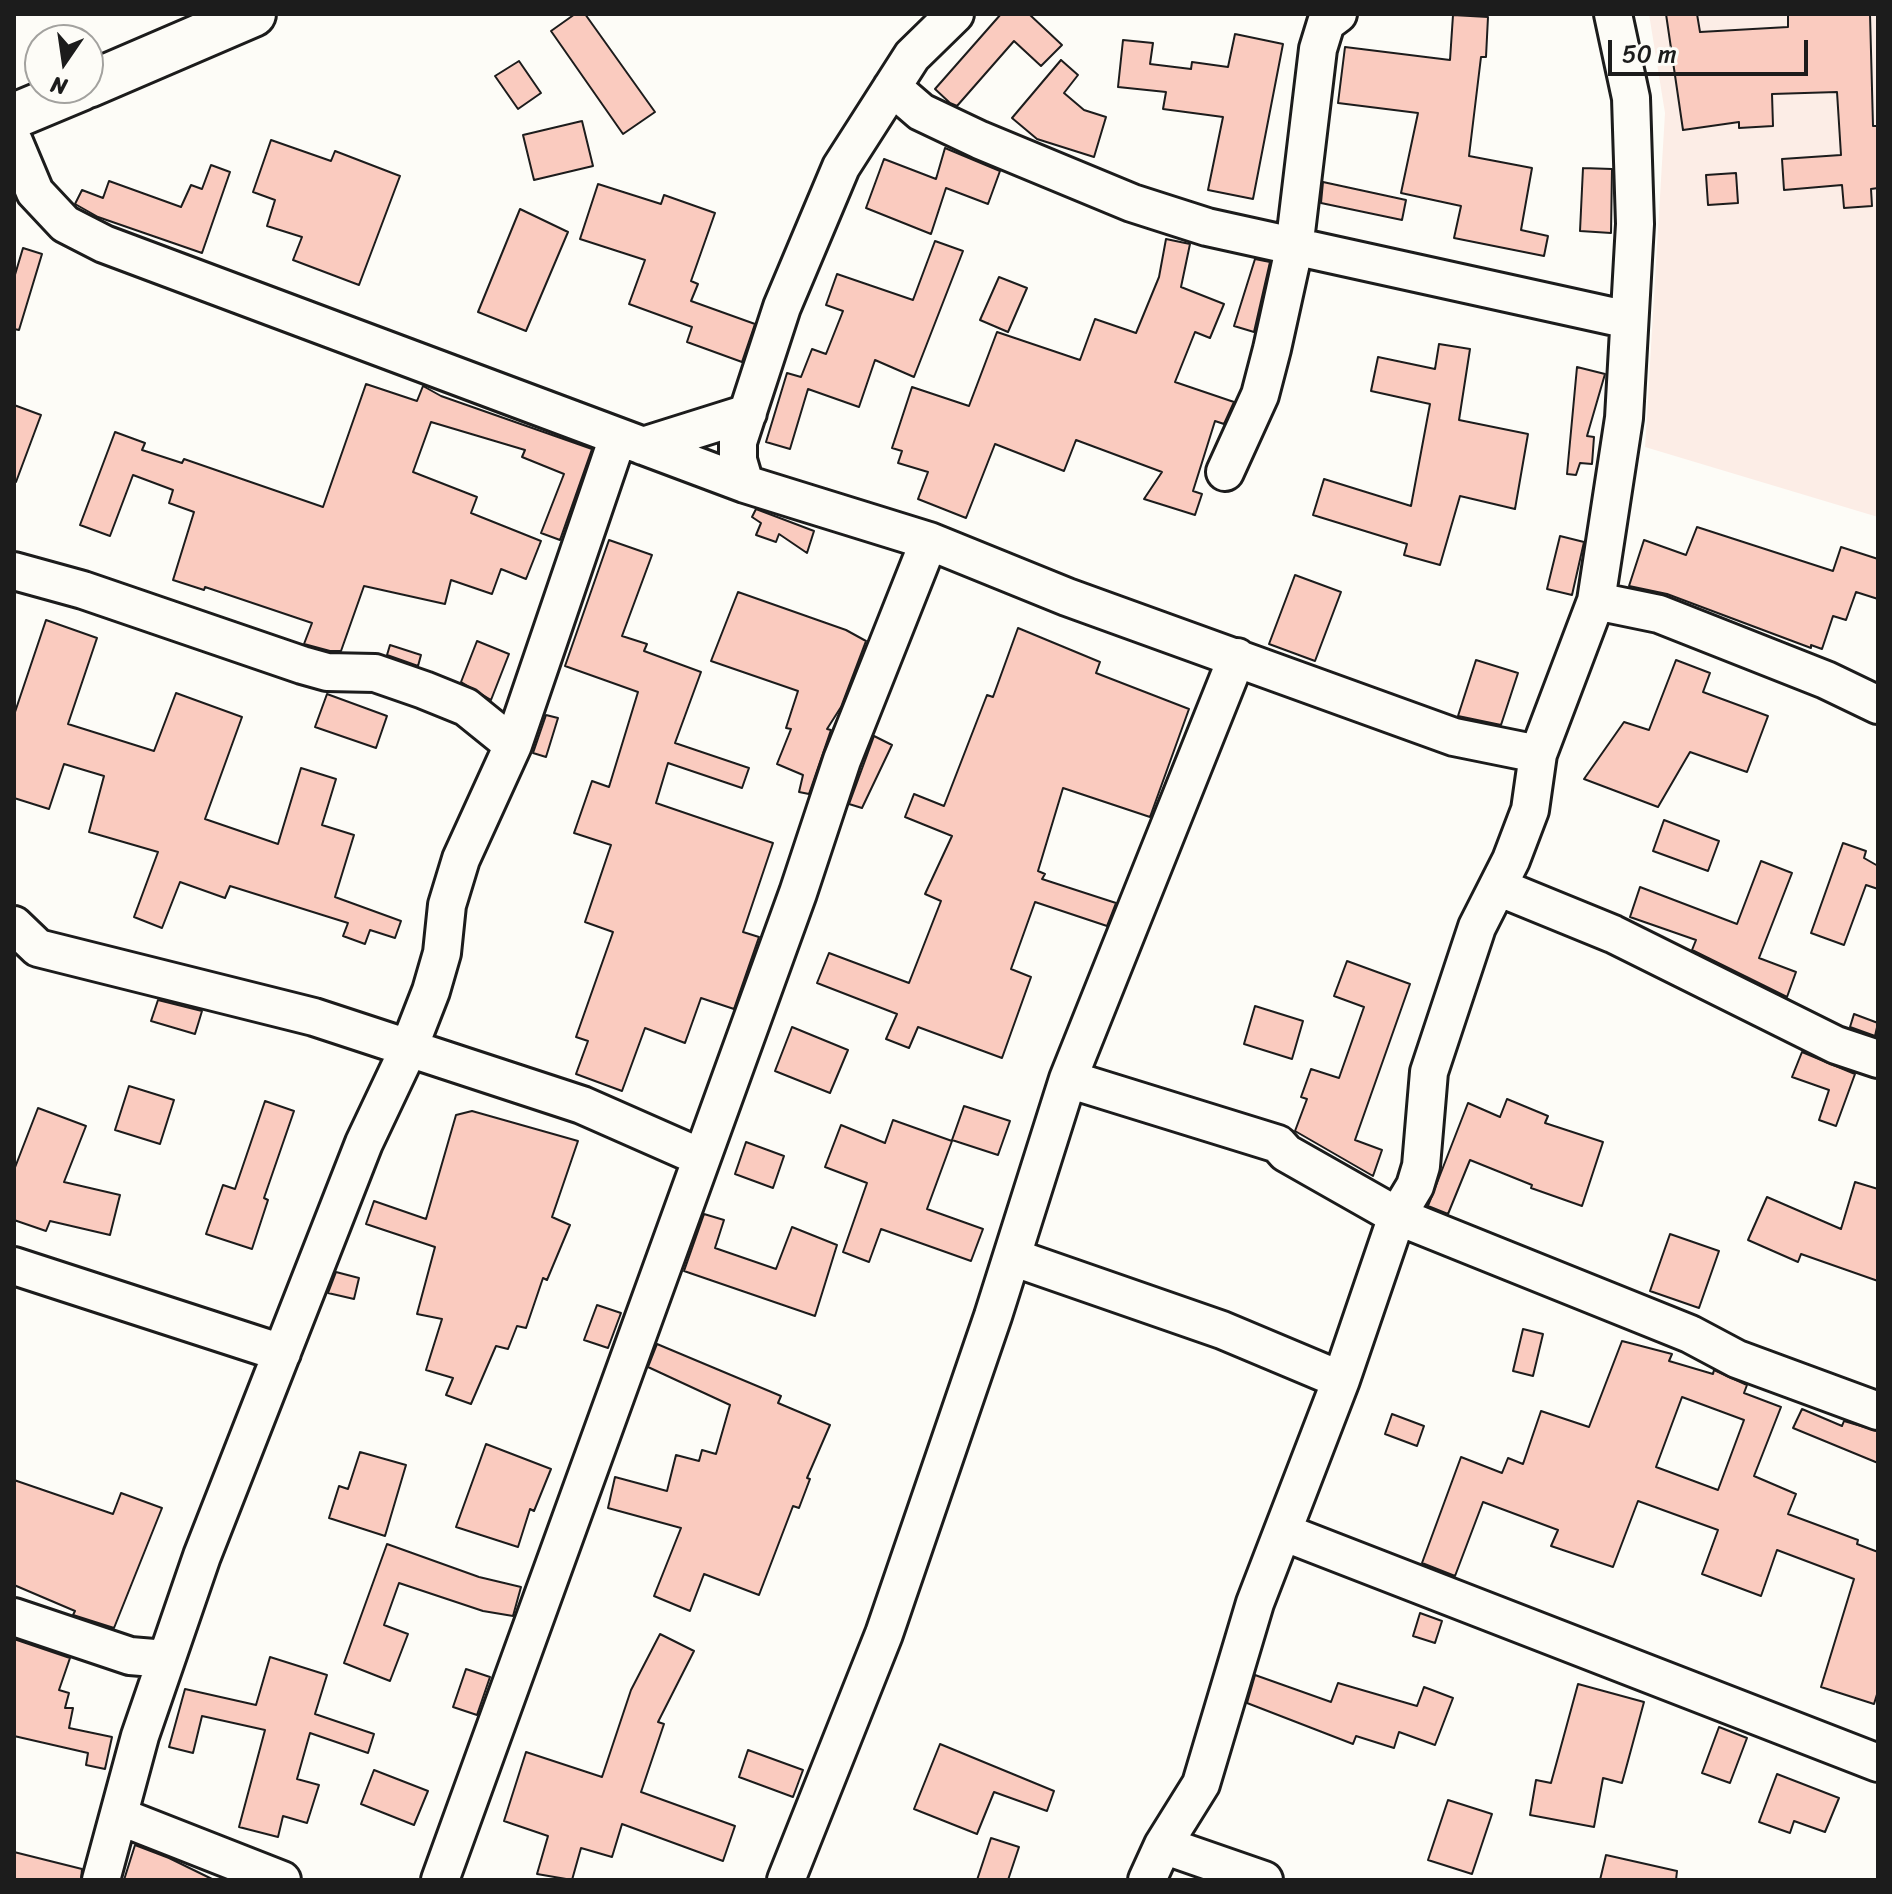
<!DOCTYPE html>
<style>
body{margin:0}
#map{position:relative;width:1892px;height:1894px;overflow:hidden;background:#fdfcf7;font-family:Sriracha,sans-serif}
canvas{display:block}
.frame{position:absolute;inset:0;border:16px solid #1c1c1c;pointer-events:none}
.north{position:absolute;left:24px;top:24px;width:80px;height:80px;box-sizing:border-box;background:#fdfcf7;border:2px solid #a3a29f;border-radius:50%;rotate:193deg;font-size:22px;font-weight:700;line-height:32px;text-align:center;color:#1c1c1c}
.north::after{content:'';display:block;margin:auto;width:28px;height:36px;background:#1c1c1c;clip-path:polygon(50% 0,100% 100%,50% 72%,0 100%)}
.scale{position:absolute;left:1608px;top:40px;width:200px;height:36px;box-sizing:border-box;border:4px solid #1c1c1c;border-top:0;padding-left:10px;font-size:24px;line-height:28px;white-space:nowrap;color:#1c1c1c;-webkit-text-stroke:6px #fdfcf7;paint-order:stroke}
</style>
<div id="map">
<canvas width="1892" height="1894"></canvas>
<div class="frame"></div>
<div class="north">N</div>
<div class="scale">50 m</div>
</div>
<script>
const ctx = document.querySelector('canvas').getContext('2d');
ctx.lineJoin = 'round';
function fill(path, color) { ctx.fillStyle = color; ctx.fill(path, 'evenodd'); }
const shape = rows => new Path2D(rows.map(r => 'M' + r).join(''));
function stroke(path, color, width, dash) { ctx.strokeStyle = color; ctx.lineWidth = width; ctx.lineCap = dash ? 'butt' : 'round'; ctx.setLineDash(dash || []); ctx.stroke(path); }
const built = shape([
 [1649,14,1878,14,1878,517,1645,447,1665,113]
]);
const building = shape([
 [575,14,585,14,655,112,623,134,551,31,575,14],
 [1001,14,1029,14,1062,45,1041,66,1014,41,957,106,950,103,935,89,1001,14],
 [1666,14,1697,14,1700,32,1788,27,1788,14,1870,14,1873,126,1878,126,1878,188,1871,189,1872,206,1844,208,1842,185,1784,190,1782,159,1841,155,1837,92,1772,94,1773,126,1739,128,1739,122,1683,130,1666,14],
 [1453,15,1488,17,1486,57,1481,57,1469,156,1532,168,1521,230,1548,236,1544,256,1454,238,1461,206,1401,193,1418,113,1338,103,1345,47,1450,60,1453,15],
 [1235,34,1283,44,1253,199,1208,190,1223,117,1163,109,1166,92,1118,87,1123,40,1153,43,1150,64,1191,69,1192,62,1228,67,1235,34],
 [1061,60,1078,75,1064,93,1084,110,1106,117,1094,157,1037,139,1012,118,1061,60],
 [519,61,541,93,518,109,495,76,519,61],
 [582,121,593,166,534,180,523,135,582,121],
 [271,140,331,161,335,151,400,176,359,285,293,260,302,237,267,226,275,200,253,192,271,140],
 [945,148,1000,171,988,204,946,188,931,234,866,208,884,159,936,179,945,148],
 [211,165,230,172,202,253,98,217,75,204,82,190,103,198,109,181,181,207,191,185,202,189,211,165],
 [1583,168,1612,169,1611,233,1580,231,1583,168],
 [1736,173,1738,203,1708,205,1706,175,1736,173],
 [1323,182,1406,200,1402,220,1321,203,1323,182],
 [598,184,661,204,664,195,715,213,691,281,698,284,691,301,755,324,742,362,687,342,692,327,629,304,645,260,580,239,598,184],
 [520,209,568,232,526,331,478,312,520,209],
 [1166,239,1190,244,1181,287,1224,304,1210,338,1195,332,1175,382,1234,402,1224,424,1215,421,1193,491,1202,494,1195,515,1144,499,1162,472,1076,440,1064,471,995,444,966,518,918,499,928,472,898,463,902,451,892,448,912,387,969,406,997,332,1080,360,1095,319,1136,333,1159,277,1166,239],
 [935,241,963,251,914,377,875,360,859,407,808,389,790,449,766,442,787,373,801,377,812,349,826,354,843,311,826,305,837,274,913,300,935,241],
 [23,248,42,254,19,330,14,329,14,278,23,248],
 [1255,259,1270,262,1254,332,1234,326,1255,259],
 [999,277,1027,288,1008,332,980,320,999,277],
 [1439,344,1470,349,1459,420,1528,434,1515,509,1460,496,1440,565,1404,555,1407,544,1313,515,1324,479,1411,506,1430,404,1371,391,1378,357,1435,369,1439,344],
 [1577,367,1605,374,1587,436,1594,437,1592,464,1580,463,1576,475,1567,474,1577,367],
 [366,384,417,401,423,386,441,396,592,449,560,540,541,533,564,474,522,457,525,450,431,422,413,472,477,497,471,513,541,541,526,579,501,569,492,594,451,580,445,604,364,586,341,651,330,651,304,644,312,623,205,587,204,590,173,580,194,512,169,503,173,490,133,475,110,536,80,525,115,432,145,443,142,450,182,463,184,459,323,507,366,384],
 [14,405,41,415,16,482,14,481,14,405],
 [756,509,814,531,807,553,779,534,776,542,756,535,761,523,752,517,756,509],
 [1697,527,1833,571,1841,547,1878,559,1878,599,1856,592,1846,620,1833,616,1822,649,1811,645,1811,648,1667,594,1629,586,1644,540,1686,555,1697,527],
 [1560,536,1584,542,1572,595,1547,589,1560,536],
 [609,540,652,555,622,636,647,644,644,651,701,672,675,743,749,768,742,788,668,763,656,803,773,843,743,932,759,937,734,1009,701,998,685,1043,645,1028,622,1091,576,1074,588,1041,576,1037,613,932,585,922,611,845,574,833,592,781,609,787,638,692,565,666,609,540],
 [1295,575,1341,592,1315,661,1269,644,1295,575],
 [738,592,846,630,866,641,841,707,827,729,831,730,809,794,799,792,803,775,777,764,791,729,786,728,798,691,711,661,738,592],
 [46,620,97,638,68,724,154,751,176,693,242,717,205,819,278,844,301,768,336,779,322,825,354,835,335,897,401,921,395,938,370,930,365,944,343,936,348,923,230,886,225,898,180,882,162,928,134,917,158,852,89,832,104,776,64,764,49,809,14,798,14,715,46,620],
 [1018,628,1100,662,1096,673,1189,709,1150,817,1063,788,1038,871,1045,874,1042,879,1116,903,1107,926,1035,902,1011,969,1031,977,1002,1058,918,1027,909,1048,886,1039,897,1014,817,983,829,953,909,983,941,901,925,894,952,836,905,817,914,794,944,806,987,695,993,697,1018,628],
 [477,641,509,654,491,700,461,682,477,641],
 [390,645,421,655,418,666,387,655,390,645],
 [1476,660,1518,673,1501,725,1458,716,1476,660],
 [1676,660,1710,673,1703,692,1768,716,1747,772,1690,752,1658,807,1584,779,1624,722,1649,730,1676,660],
 [327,694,387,716,376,748,315,727,327,694],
 [546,715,558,718,546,757,533,753,546,715],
 [874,736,892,745,862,808,849,804,874,736],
 [1664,820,1719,841,1708,871,1653,851,1664,820],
 [1843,843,1866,851,1864,858,1878,866,1878,889,1866,885,1844,945,1811,933,1843,843],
 [1761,861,1792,873,1759,958,1796,972,1787,997,1692,950,1696,940,1630,917,1640,887,1737,924,1761,861],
 [1347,961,1410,984,1355,1140,1382,1150,1373,1176,1295,1131,1307,1099,1301,1097,1311,1069,1339,1078,1364,1007,1334,996,1347,961],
 [158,1000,202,1011,195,1034,151,1021,158,1000],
 [1255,1006,1303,1021,1292,1059,1244,1044,1255,1006],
 [1854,1014,1878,1023,1875,1036,1850,1027,1854,1014],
 [792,1027,848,1050,830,1093,775,1071,792,1027],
 [1802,1052,1855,1074,1836,1126,1819,1120,1829,1090,1792,1077,1802,1052],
 [129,1086,174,1100,160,1144,115,1130,129,1086],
 [1507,1099,1548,1116,1545,1123,1603,1142,1582,1206,1531,1188,1532,1185,1470,1160,1448,1214,1428,1206,1468,1103,1500,1117,1507,1099],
 [265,1101,294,1111,264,1198,268,1200,252,1249,206,1234,223,1185,235,1189,265,1101],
 [964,1106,1010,1121,998,1155,952,1140,964,1106],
 [38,1108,86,1126,64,1182,120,1195,110,1235,50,1221,46,1231,14,1220,14,1170,38,1108],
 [472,1111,578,1141,552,1217,570,1225,547,1280,543,1278,526,1328,517,1326,508,1349,496,1346,471,1404,446,1395,453,1378,426,1370,442,1319,417,1314,435,1247,366,1224,374,1201,426,1219,456,1115,472,1111],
 [893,1120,952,1141,927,1209,983,1229,971,1261,881,1229,869,1262,843,1252,867,1183,825,1167,841,1125,885,1143,893,1120],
 [746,1142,784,1156,773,1188,735,1174,746,1142],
 [1855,1182,1878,1189,1878,1281,1801,1254,1798,1262,1748,1240,1767,1197,1841,1229,1855,1182],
 [704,1214,724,1220,715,1248,776,1269,792,1227,837,1245,815,1316,684,1271,704,1214],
 [1670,1234,1719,1251,1699,1308,1650,1291,1670,1234],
 [336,1272,359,1278,354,1299,328,1293,336,1272],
 [597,1305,621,1313,608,1348,584,1340,597,1305],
 [1523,1329,1543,1334,1533,1376,1513,1371,1523,1329],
 [1622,1341,1672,1354,1669,1361,1713,1374,1714,1370,1747,1385,1744,1393,1781,1407,1754,1476,1796,1494,1788,1514,1858,1540,1857,1544,1878,1552,1878,1691,1874,1704,1821,1687,1854,1579,1777,1550,1761,1596,1702,1574,1718,1530,1638,1501,1613,1567,1551,1546,1558,1530,1483,1502,1455,1576,1422,1563,1461,1457,1502,1473,1508,1458,1523,1464,1541,1411,1589,1427,1622,1341],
 [1682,1397,1744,1420,1718,1490,1656,1467,1682,1397],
 [657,1344,781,1396,778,1403,830,1425,807,1478,810,1479,799,1508,793,1506,759,1595,704,1574,690,1611,654,1596,681,1528,608,1508,615,1477,667,1491,676,1455,699,1461,702,1450,716,1454,730,1405,648,1367,657,1344],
 [1802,1409,1842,1426,1844,1421,1878,1431,1878,1463,1793,1428,1802,1409],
 [1392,1414,1424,1426,1417,1446,1385,1434,1392,1414],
 [486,1444,551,1469,534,1511,530,1509,518,1547,456,1527,486,1444],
 [360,1452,406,1465,385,1536,329,1518,339,1486,348,1489,360,1452],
 [14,1480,113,1514,121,1493,162,1508,114,1628,73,1615,75,1611,14,1585,14,1480],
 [387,1544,479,1577,521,1587,513,1616,483,1611,399,1583,384,1625,408,1634,390,1681,344,1663,387,1544],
 [1420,1613,1442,1621,1435,1643,1413,1636,1420,1613],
 [660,1634,694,1651,658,1722,664,1724,641,1792,735,1826,723,1861,622,1824,612,1857,581,1848,572,1880,537,1874,548,1836,504,1821,526,1752,602,1777,631,1690,660,1634],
 [14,1639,70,1658,59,1690,69,1693,65,1708,73,1708,69,1728,112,1737,105,1769,86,1765,88,1753,14,1736,14,1639],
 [270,1657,327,1675,315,1714,374,1734,368,1753,310,1733,297,1779,319,1785,307,1823,283,1816,278,1837,239,1827,265,1730,202,1716,193,1753,169,1747,185,1689,256,1705,270,1657],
 [466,1669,490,1677,477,1715,453,1707,466,1669],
 [1255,1675,1331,1702,1338,1683,1417,1706,1424,1687,1453,1698,1435,1745,1399,1732,1394,1748,1356,1736,1353,1744,1247,1703,1255,1675],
 [1578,1684,1644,1702,1622,1783,1603,1778,1594,1827,1530,1815,1536,1780,1551,1783,1578,1684],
 [1719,1727,1747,1738,1730,1783,1702,1773,1719,1727],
 [940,1744,1054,1791,1047,1811,994,1792,977,1834,914,1809,940,1744],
 [748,1750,803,1770,793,1797,739,1777,748,1750],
 [374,1770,428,1791,414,1825,361,1804,374,1770],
 [1777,1774,1839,1798,1825,1832,1794,1821,1790,1833,1759,1822,1777,1774],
 [1448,1800,1492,1814,1472,1874,1428,1860,1448,1800],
 [991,1838,1019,1847,1008,1880,977,1880,991,1838],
 [135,1845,169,1858,214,1880,124,1880,135,1845],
 [14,1852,82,1869,81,1880,14,1880,14,1852],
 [1606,1855,1677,1871,1676,1880,1600,1880,1606,1855]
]);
const minor = shape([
 [892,87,921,112,980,140,1132,203,1207,227,1629,320],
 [14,142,35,192,65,224,104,244,745,484,929,541,1067,597,1454,737,1538,754],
 [643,446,748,413],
 [1225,472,1260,395,1272,349,1294,249,1318,49,1326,23,1338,14],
 [745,484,738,460,738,442,782,307,841,167,912,56,955,14],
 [14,571,83,590,302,665,327,672,375,673,424,690,466,707,513,745],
 [1596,601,1659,614,1826,680,1878,705],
 [1498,887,1613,934,1836,1045,1878,1059],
 [14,925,38,948,314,1017,582,1105,700,1157],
 [1068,1079,1278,1144,1286,1153,1397,1216,1690,1334,1737,1359,1878,1411],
 [1012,1257,1222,1330,1341,1380],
 [14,1266,282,1353],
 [1283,1532,1878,1763],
 [14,1617,130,1656,166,1659],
 [119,1816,282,1880],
 [1163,1845,1264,1880],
 [101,1880,140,1736,202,1556,364,1143,408,1050,431,991,442,953,447,905,461,859,513,745,618,437],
 [440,1880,798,893,842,760,929,541],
 [786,1880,884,1634,993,1316,1068,1079,1237,657],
 [1147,1880,1163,1845,1201,1784,1255,1603,1341,1380,1397,1216,1415,1186,1421,1166,1429,1072,1477,927,1511,860,1530,810,1538,754,1596,601,1624,418,1635,224,1631,98,1613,14]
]);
const major = shape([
 [88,85,253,14],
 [14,116,81,88]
]);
fill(built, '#fcede6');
fill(building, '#facbbf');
stroke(building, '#1c1c1c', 2);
stroke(minor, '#1c1c1c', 42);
stroke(major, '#1c1c1c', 50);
stroke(minor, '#fdfcf7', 36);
stroke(major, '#fdfcf7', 44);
</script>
